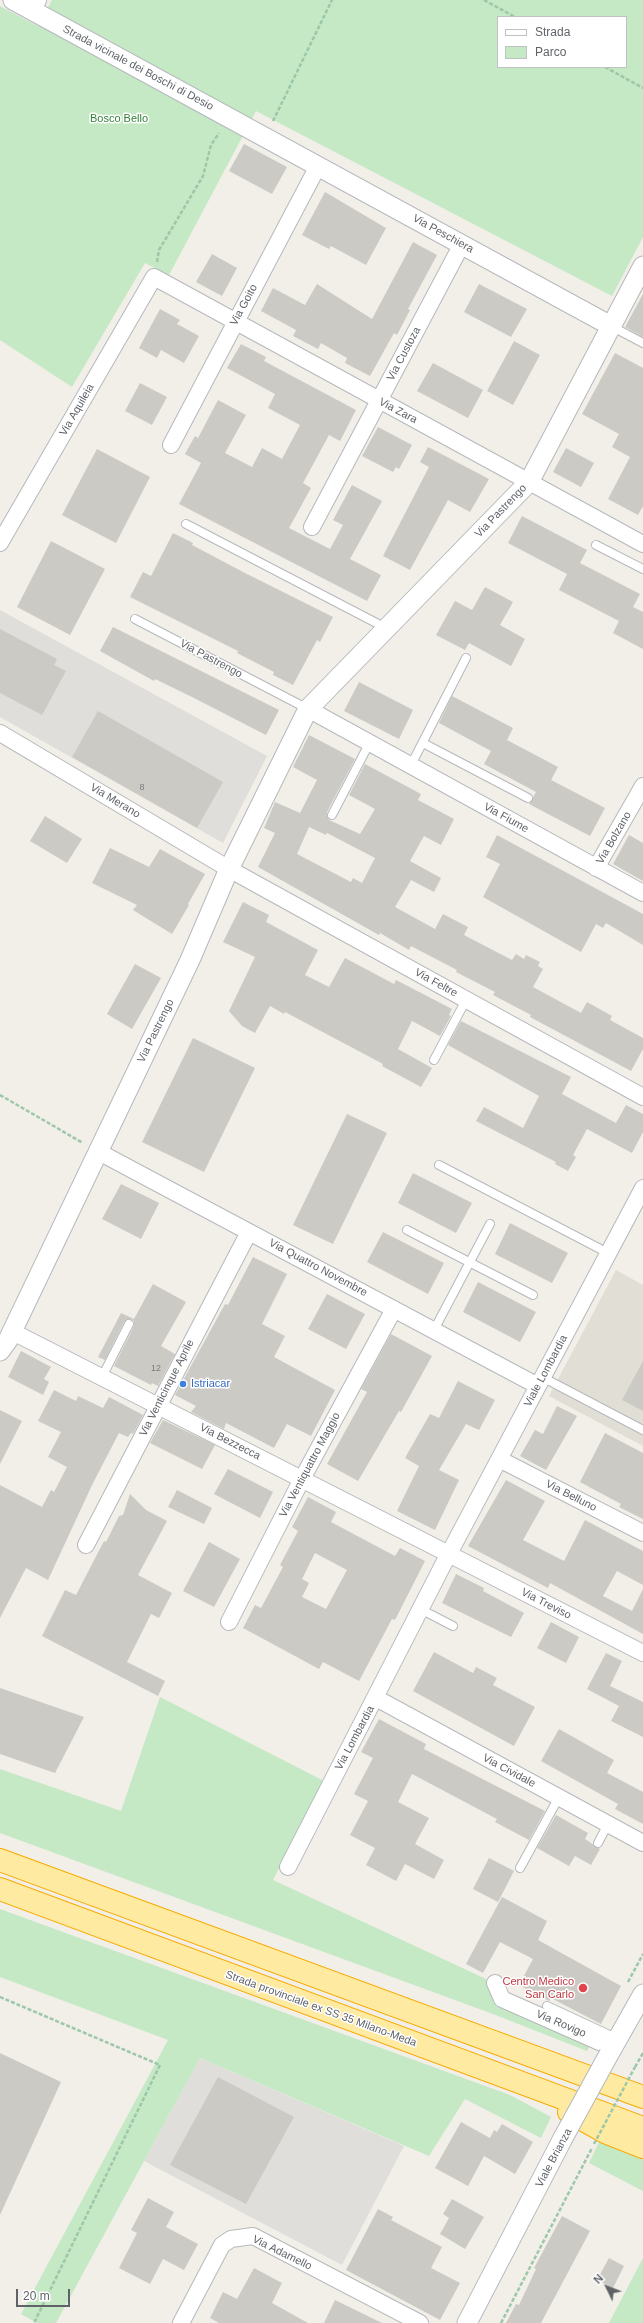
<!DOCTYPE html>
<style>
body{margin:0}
#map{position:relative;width:643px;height:2323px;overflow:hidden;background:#f1efe8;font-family:Arial,sans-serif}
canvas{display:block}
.legend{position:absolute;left:497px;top:16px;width:130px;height:52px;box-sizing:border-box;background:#fff;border:1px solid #bfc1c3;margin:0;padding:5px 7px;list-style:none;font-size:12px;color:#5f6368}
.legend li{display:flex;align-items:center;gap:8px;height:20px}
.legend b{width:20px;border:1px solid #bfc1c3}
.north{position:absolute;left:587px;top:2267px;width:40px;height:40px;-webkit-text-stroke:3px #fff;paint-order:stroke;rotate:313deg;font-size:11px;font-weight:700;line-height:16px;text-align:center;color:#5f6368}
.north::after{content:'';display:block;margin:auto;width:14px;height:18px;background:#5f6368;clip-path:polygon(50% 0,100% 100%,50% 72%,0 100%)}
.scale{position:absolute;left:16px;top:2289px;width:54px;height:18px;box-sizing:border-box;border:2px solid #5f6368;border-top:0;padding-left:5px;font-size:12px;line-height:14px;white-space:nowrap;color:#5f6368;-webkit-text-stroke:3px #fff;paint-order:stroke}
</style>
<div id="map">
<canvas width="643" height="2323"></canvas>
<ul class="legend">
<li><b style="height:5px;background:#fff"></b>Strada</li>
<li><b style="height:11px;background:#c5e8c5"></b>Parco</li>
</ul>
<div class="north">N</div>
<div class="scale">20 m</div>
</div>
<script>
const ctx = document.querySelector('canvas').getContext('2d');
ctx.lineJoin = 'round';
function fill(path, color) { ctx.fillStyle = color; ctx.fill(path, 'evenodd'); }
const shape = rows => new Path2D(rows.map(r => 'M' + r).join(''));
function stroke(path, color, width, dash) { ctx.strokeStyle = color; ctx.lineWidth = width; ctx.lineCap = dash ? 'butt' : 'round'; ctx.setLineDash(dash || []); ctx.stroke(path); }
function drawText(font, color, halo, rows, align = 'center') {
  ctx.font = font + ' Arial,sans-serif'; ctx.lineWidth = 3; ctx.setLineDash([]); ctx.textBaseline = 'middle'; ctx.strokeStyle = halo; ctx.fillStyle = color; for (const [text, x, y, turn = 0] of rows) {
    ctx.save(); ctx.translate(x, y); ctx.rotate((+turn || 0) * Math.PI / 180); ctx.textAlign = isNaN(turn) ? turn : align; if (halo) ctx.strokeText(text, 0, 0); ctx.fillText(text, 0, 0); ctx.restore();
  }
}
const industrial = shape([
 [0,610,267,756,223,843,0,717],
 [200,2058,404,2146,342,2265,144,2161]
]);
const education = shape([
 [616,1270,643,1285,643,1446,549,1396]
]);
const green = shape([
 [52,0,643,0,643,237,612,296,256,111,169,275,145,263,72,387,0,340,0,6,38,26],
 [498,17,626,17,626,67,498,67],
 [160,1697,324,1781,273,1880,486,1979,496,2006,591,2044,587,2051,493,2014,0,1833,0,1769,121,1811],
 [0,1909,510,2095,551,2117,541,2138,465,2099,429,2156,200,2058,56,2323,37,2323,21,2314,168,2040,0,1977],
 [601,2138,643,2155,643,2191,589,2163],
 [643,2258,643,2323,609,2323]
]);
const building = shape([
 [244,144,287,167,272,194,229,171],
 [325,192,386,228,366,265,331,246,329,249,302,235],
 [413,242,437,255,408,309,410,310,397,335,394,333,370,376,345,363,347,358,321,343,318,349,293,336,296,330,261,311,273,288,305,305,317,284,372,319],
 [212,254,237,268,222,296,196,282],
 [479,284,527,309,511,337,464,312],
 [643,294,643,337,625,327],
 [160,309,180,320,177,324,199,336,184,363,161,350,157,358,139,348],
 [514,341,540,355,513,405,487,391],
 [241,344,266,357,264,361,356,410,340,441,329,435,303,483,311,488,289,528,330,549,343,525,333,520,352,485,382,501,350,559,381,575,367,601,179,504,201,463,185,454,195,436,198,438,218,400,246,415,225,453,252,467,262,448,282,459,300,425,268,408,275,394,227,368],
 [615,353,643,368,643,506,638,515,608,499,630,457,612,447,619,434,582,414],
 [433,363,483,390,468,418,417,391],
 [140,383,167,397,152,425,125,411],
 [378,427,412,445,399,469,396,467,393,472,362,456],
 [428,447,489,479,470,512,448,500,410,570,383,556,429,467,420,462],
 [566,448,594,463,581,487,553,472],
 [97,449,150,477,116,543,62,515],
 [522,516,587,550,580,563,640,594,633,607,643,612,643,649,613,633,619,621,559,590,567,574,508,543],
 [173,533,193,543,192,545,245,573,333,617,320,642,317,640,293,685,273,675,274,672,237,653,238,651,130,597,143,572,151,576],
 [51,541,105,569,70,635,17,607],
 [485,587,513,602,500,625,525,639,511,666,469,643,465,650,436,635,455,601,472,610],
 [113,627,279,710,266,735,192,697,155,679,154,681,100,651],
 [0,629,57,659,54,665,66,671,42,715,0,693],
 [359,682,413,710,399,739,344,711],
 [452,696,513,728,507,740,558,767,551,780,605,808,590,836,529,804,536,792,484,764,491,751,439,723],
 [98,711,223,782,197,828,72,757],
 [309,735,355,759,327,812,329,820,360,834,375,809,349,795,365,764,421,794,418,800,454,819,441,845,424,836,410,861,441,878,434,892,411,880,395,907,435,929,443,914,468,927,464,935,512,960,516,954,524,959,526,955,540,962,538,966,543,969,533,987,581,1013,587,1002,612,1016,610,1020,643,1038,643,1049,631,1071,530,1017,531,1015,493,995,495,992,456,972,457,970,411,946,409,950,380,933,379,935,258,867,275,833,264,828,275,802,300,813,317,780,293,767],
 [309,827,326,835,327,833,375,858,362,883,353,878,351,882,297,854],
 [45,816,82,839,67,863,30,841],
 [497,835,643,914,643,945,606,923,603,928,596,924,581,952,483,897,500,864,486,857],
 [629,835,643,843,643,881,613,864],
 [110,848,149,867,160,849,205,874,188,904,189,905,172,934,133,910,137,905,92,883],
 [243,902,269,915,266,922,318,950,305,975,329,987,345,958,394,984,396,980,452,1009,449,1015,451,1016,440,1036,412,1021,398,1049,432,1068,421,1087,382,1066,383,1064,285,1012,284,1014,270,1006,255,1033,242,1026,229,1011,255,957,223,942],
 [135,964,161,978,132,1029,107,1014],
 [461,1021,571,1077,562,1094,616,1123,626,1105,643,1114,643,1132,632,1153,587,1129,573,1155,576,1157,568,1171,555,1164,556,1162,476,1121,484,1107,523,1128,539,1096,448,1045],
 [193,1038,255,1068,204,1172,142,1142],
 [347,1114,387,1133,333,1244,293,1225],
 [413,1173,472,1203,456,1233,398,1203],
 [121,1184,159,1203,141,1239,102,1219],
 [510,1223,568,1253,552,1283,495,1254],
 [383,1232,444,1263,428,1294,367,1262],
 [253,1257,287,1274,262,1324,285,1336,274,1357,335,1390,311,1436,287,1424,274,1448,226,1423,224,1429,191,1412,196,1406,175,1395,225,1304,228,1305],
 [478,1282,536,1312,520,1342,463,1312],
 [153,1284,186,1302,161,1346,175,1354,158,1386,152,1383,151,1385,114,1366,134,1326,134,1321,131,1319,124,1322,105,1360,98,1357,121,1313,134,1319],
 [327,1294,365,1314,346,1349,308,1329],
 [391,1334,432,1356,401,1412,399,1411,358,1481,327,1464,367,1392,361,1389],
 [21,1351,51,1367,44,1379,49,1382,43,1395,8,1377],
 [643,1361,643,1411,622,1400],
 [458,1381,495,1400,479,1430,466,1424,439,1470,459,1480,435,1530,397,1511,419,1466,405,1458,430,1414,439,1418],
 [54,1390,76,1401,78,1396,103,1408,109,1397,143,1415,133,1434,131,1433,128,1437,119,1433,93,1483,48,1580,26,1568,0,1618,0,1485,42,1507,51,1490,54,1492,67,1467,48,1457,61,1432,38,1421],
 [557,1406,577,1416,546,1470,520,1456,535,1430,543,1434],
 [0,1410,22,1421,0,1464],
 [163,1420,215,1445,202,1469,150,1443],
 [605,1433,643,1453,643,1519,619,1507,621,1504,580,1482],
 [228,1469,273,1492,260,1518,214,1494],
 [506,1480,545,1501,523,1540,564,1561,585,1520,643,1551,643,1585,617,1571,603,1596,632,1611,643,1589,643,1634,550,1583,548,1588,468,1546],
 [177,1490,212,1508,204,1524,168,1507],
 [130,1494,146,1510,167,1521,138,1575,172,1593,159,1618,151,1614,127,1662,165,1681,158,1696,42,1636,65,1590,76,1595,104,1541,106,1542,119,1516,123,1515],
 [308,1497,336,1512,331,1522,395,1556,400,1548,425,1561,395,1620,392,1619,359,1681,323,1662,319,1669,243,1628,255,1605,261,1608,283,1567,280,1565,298,1531,292,1527],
 [315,1553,347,1570,326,1609,302,1597,309,1583,302,1579],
 [209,1542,240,1559,214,1607,183,1591],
 [456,1574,484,1588,483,1591,524,1613,511,1637,442,1603],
 [551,1622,579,1637,566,1663,537,1648],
 [434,1652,473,1673,476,1667,497,1678,493,1685,535,1707,514,1746,413,1691],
 [606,1653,622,1661,610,1686,643,1702,643,1737,611,1721,619,1706,587,1689],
 [0,1688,84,1717,55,1773,0,1754],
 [379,1719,426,1744,424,1749,545,1811,529,1840,495,1822,497,1819,412,1774,398,1802,429,1818,415,1844,444,1860,434,1879,405,1864,396,1881,366,1865,375,1848,350,1835,368,1801,354,1794,373,1758,361,1752],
 [559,1729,614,1760,607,1773,643,1792,643,1824,615,1809,618,1804,541,1761],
 [556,1815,588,1833,585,1839,600,1849,591,1865,575,1856,569,1866,537,1848],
 [489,1858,514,1871,498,1902,473,1889],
 [502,1897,547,1921,538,1940,621,1986,601,2024,551,1998,549,2001,519,1985,533,1959,500,1942,483,1973,466,1964],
 [0,2053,61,2082,0,2215],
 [218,2077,294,2117,246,2204,170,2165],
 [461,2122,490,2138,494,2130,497,2132,502,2124,533,2142,515,2174,484,2156,468,2186,435,2168],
 [148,2198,174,2212,166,2227,198,2244,184,2270,163,2259,150,2284,119,2268,137,2233,131,2230],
 [452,2199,484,2217,465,2249,440,2234,449,2218,443,2214],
 [378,2209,393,2217,391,2220,442,2247,431,2268,460,2283,440,2320,346,2270],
 [562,2216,590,2231,541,2323,506,2323,516,2304,519,2305,536,2269,534,2268],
 [609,2258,624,2266,613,2288,597,2280],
 [254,2268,282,2283,272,2303,308,2323,219,2323,210,2318,223,2292,237,2299],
 [335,2300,382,2323,324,2323]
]);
const path = shape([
 [484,0,515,17],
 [605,67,643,88],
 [273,121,332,0],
 [157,262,159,250,203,176,211,145,219,133],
 [0,1095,83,1143],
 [628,1982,643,1954],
 [0,1997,160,2065,34,2323],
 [635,2067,643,2053],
 [501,2323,592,2148]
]);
const service = shape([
 [611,326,643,343],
 [186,524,386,628],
 [596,545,643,569],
 [135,619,308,709],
 [423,743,528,798],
 [411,765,466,658],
 [332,815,370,742],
 [434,1060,466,1000],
 [439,1165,608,1253],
 [407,1230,533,1295],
 [434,1330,490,1224],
 [102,1377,129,1324],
 [542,1377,643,1430],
 [422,1610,453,1626],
 [598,1843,608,1824],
 [520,1868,559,1797],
 [547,2006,618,2039]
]);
const minor = shape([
 [33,11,38,0],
 [171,445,318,166],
 [312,527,462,244],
 [0,543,154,277,643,544],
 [308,709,643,893],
 [0,733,229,869,643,1097],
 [596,868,643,786],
 [97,1151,538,1386],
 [11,1331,643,1653],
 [499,1459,643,1533],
 [86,1545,249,1232],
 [229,1622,302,1479,394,1309],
 [376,1698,643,1843],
 [288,1867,444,1563,643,1188],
 [495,1983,502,1999,613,2048],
 [181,2323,222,2245,231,2239,253,2236,420,2323]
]);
const tertiary = shape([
 [13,0,611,326],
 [0,1351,8,1340,190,960,229,869,308,709,529,482,643,266],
 [609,2054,643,1994],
 [467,2323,563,2138]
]);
const trunk = shape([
 [0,1860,643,2097],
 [0,1889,643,2128],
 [569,2112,605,2132,643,2147]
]);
const pathBridge = shape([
 [594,2144,635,2067]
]);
const tertiaryBridge = shape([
 [563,2138,609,2054]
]);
const markers = [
 [183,1384,4,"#3f7fe0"],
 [583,1988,5,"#e0444e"]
];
const numberNames = [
 ["8",142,788],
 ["12",156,1369]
];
const streetNames = [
 ["Strada vicinale dei Boschi di Desio",138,68,28],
 ["Via Peschiera",443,234,29],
 ["Via Goito",244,305,-62],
 ["Via Custoza",404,354,-62],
 ["Via Aquileia",77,410,-60],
 ["Via Zara",398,411,28],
 ["Via Pastrengo",501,511,-46],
 ["Via Pastrengo",211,659,28],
 ["Via Merano",115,801,31],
 ["Via Fiume",506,818,29],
 ["Via Bolzano",614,838,-60],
 ["Via Feltre",436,983,29],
 ["Via Pastrengo",156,1031,-64],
 ["Via Quattro Novembre",318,1268,28],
 ["Viale Lombardia",546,1371,-62],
 ["Via Venticinque Aprile",167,1388,-63],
 ["Via Bezzecca",230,1442,27],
 ["Via Ventiquattro Maggio",310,1465,-62],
 ["Via Belluno",571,1496,27],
 ["Via Treviso",546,1604,27],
 ["Via Lombardia",355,1738,-62],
 ["Via Cividale",509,1771,28],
 ["Strada provinciale ex SS 35 Milano-Meda",321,2009,20],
 ["Via Rovigo",561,2024,23],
 ["Viale Brianza",554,2158,-62],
 ["Via Adamello",282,2253,26]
];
const parkNames = [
 ["Bosco Bello",119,119]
];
const shopNames = [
 ["Istriacar",191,1384]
];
const healthNames = [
 ["Centro Medico",574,1982],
 ["San Carlo",574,1995]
];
fill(industrial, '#e0deda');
fill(education, '#e1ded6');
fill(green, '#c5e8c5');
fill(building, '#cccac5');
stroke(service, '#b5b8bc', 10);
stroke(minor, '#b5b8bc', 18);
stroke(tertiary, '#b5b8bc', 21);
stroke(trunk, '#f9ab00', 24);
stroke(path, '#9cc7a9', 2.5, [4, 2]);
stroke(service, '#fff', 8);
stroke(minor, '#fff', 16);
stroke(tertiary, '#fff', 19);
stroke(trunk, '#feeaa1', 22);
stroke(tertiaryBridge, '#b5b8bc', 21, []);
stroke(pathBridge, '#9cc7a9', 2.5, [4, 2]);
stroke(tertiaryBridge, '#fff', 19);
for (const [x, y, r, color] of markers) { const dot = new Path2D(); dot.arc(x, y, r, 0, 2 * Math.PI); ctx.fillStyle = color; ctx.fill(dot); stroke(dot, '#fff', 1.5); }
drawText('9px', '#7a7d7f', null, numberNames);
drawText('11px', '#5f6368', '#fff', streetNames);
drawText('11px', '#348238', '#fff', parkNames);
drawText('11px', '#366cbe', '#fff', shopNames, 'left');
drawText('11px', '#be3a42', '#fff', healthNames, 'right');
</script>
